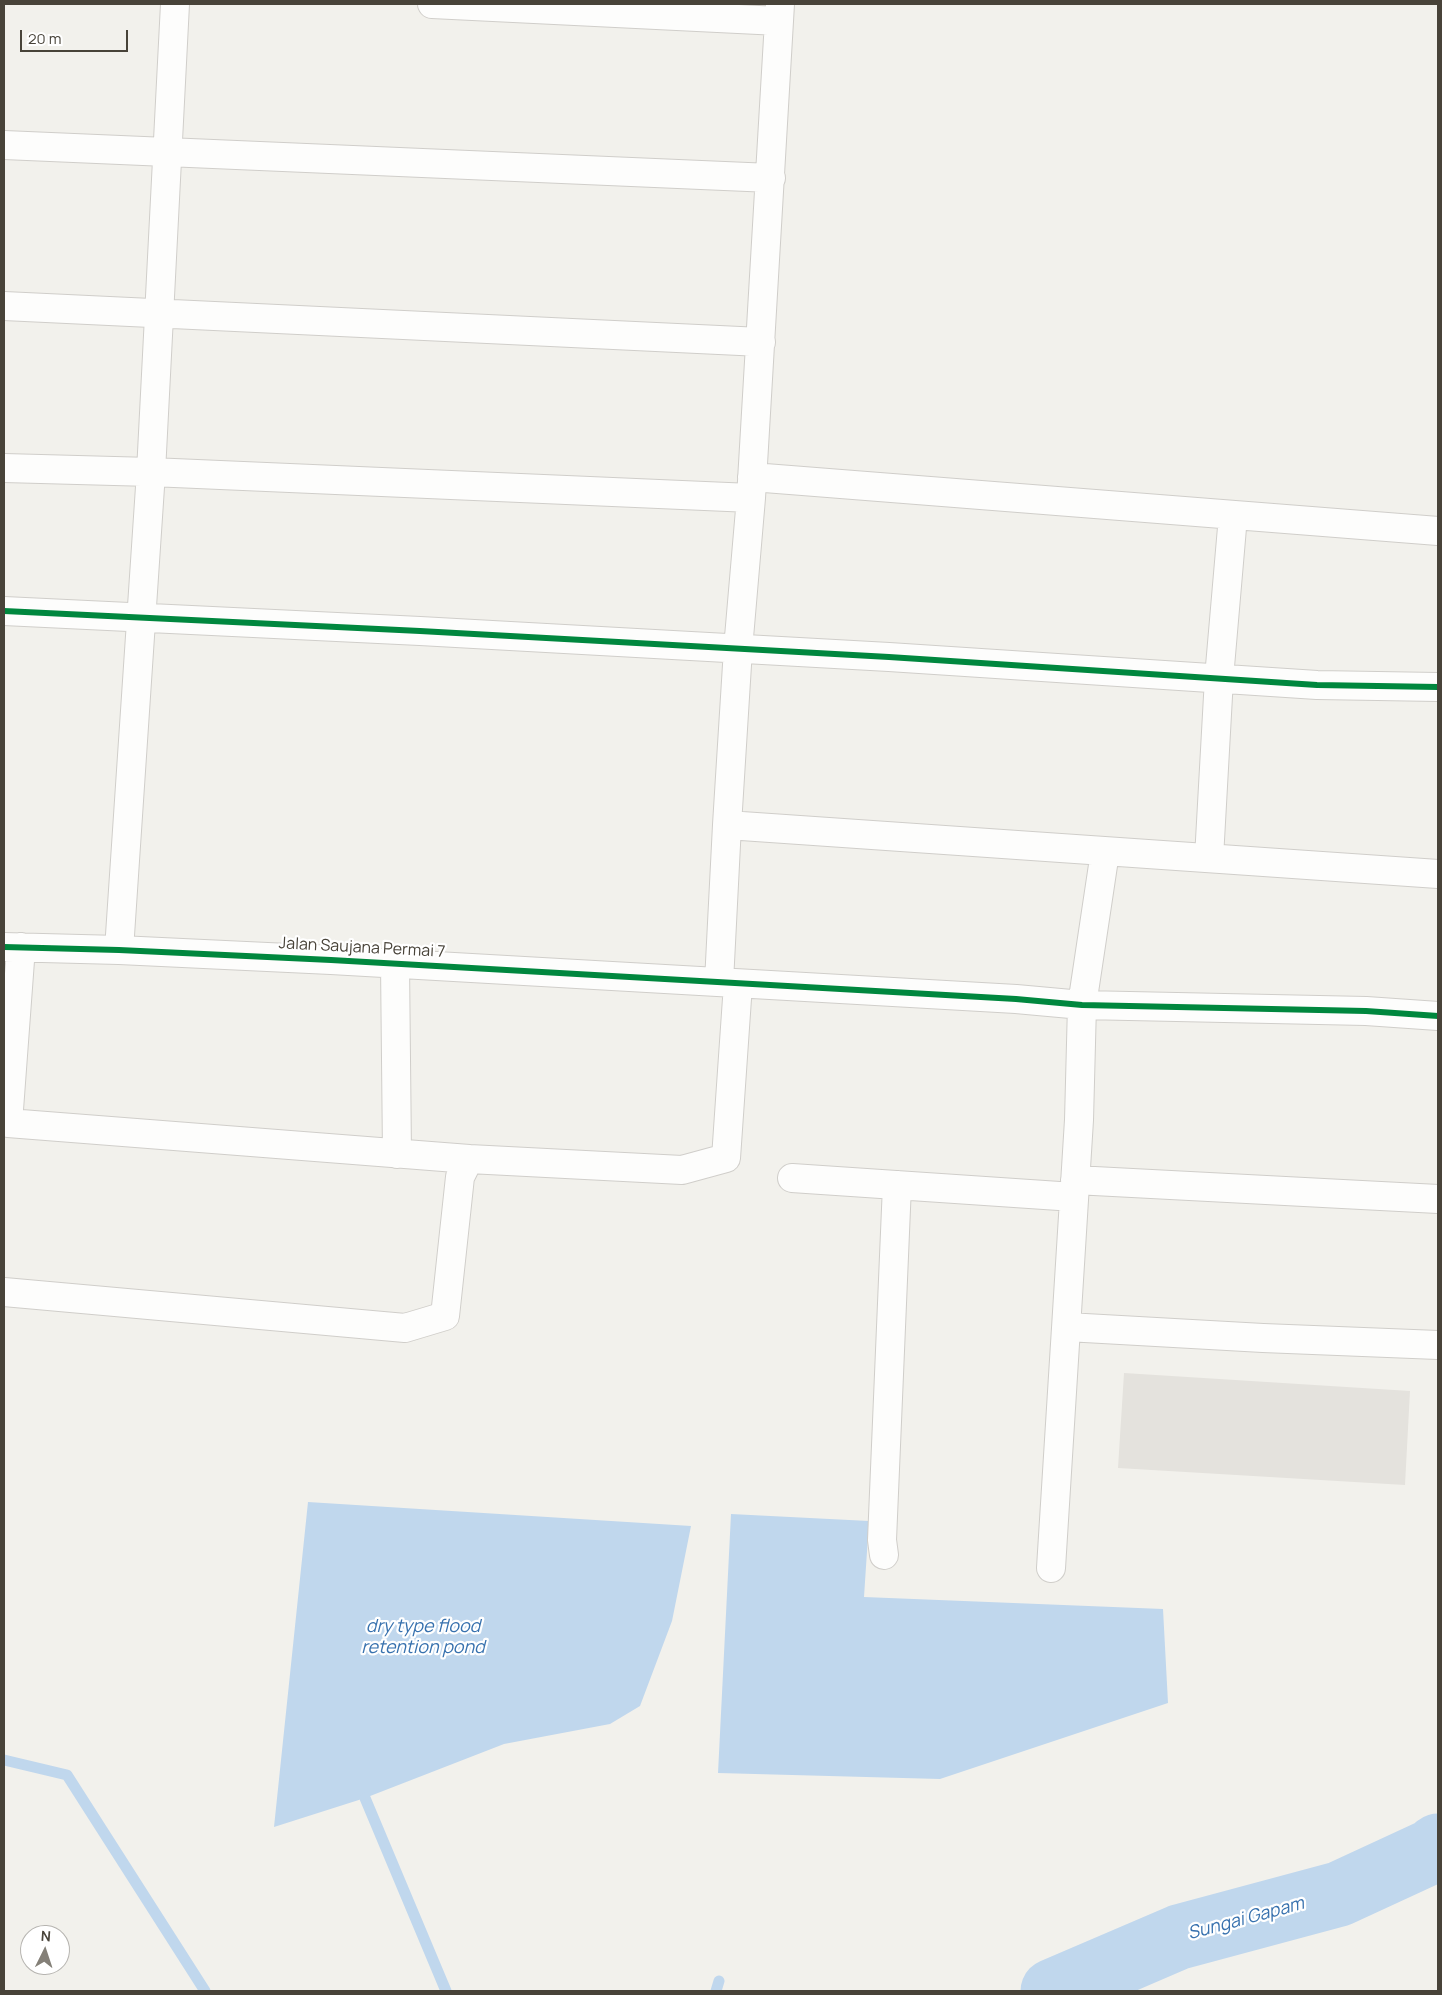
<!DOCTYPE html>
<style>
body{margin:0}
#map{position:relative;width:1442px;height:1995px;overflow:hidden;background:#f2f1ec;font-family:Manrope,sans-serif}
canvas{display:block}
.frame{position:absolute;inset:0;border:5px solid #484339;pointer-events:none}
.north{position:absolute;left:20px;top:1925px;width:50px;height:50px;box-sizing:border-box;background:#fff;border:1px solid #b6b4b0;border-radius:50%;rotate:4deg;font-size:14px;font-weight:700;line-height:20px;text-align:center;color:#484339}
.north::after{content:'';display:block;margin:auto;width:18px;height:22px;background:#848078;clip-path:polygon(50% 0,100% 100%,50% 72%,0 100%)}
.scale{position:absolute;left:20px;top:30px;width:108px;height:22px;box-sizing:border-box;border:2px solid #484339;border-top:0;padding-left:6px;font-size:15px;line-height:18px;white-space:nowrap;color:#484339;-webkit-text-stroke:4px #fff;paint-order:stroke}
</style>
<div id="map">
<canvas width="1442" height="1995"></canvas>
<div class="frame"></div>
<div class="north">N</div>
<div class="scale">20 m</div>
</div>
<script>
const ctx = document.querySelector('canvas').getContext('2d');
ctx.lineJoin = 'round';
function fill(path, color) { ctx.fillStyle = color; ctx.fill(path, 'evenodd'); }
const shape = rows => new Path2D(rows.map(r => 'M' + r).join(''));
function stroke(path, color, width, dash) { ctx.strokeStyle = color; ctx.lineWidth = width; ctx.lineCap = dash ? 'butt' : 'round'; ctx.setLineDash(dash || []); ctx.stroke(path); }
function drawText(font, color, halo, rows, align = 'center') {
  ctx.font = font + ' Manrope,sans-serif'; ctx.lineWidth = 4.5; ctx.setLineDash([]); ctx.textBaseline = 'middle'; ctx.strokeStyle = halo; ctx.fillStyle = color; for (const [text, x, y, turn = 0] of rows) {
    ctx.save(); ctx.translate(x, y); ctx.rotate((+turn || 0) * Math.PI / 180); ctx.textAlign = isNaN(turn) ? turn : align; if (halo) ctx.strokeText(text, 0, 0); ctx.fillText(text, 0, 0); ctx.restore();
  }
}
const parking = shape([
 [1124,1373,1410,1391,1405,1485,1118,1468]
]);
const water = shape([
 [308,1502,691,1526,672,1621,640,1706,610,1724,504,1744,365,1798,274,1827],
 [731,1514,869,1521,864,1597,1163,1609,1168,1703,940,1779,718,1773]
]);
const stream = shape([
 [4,1760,67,1775,205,1991],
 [365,1798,446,1991],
 [716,1991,719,1981]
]);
const river = shape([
 [1053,1991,1179,1937,1339,1894,1432,1851,1438,1846]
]);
const minor = shape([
 [432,4,779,21],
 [4,145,771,178],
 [4,306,761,342],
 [4,468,151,472,751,498],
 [752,477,1438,531],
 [4,611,420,631,889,657,1317,685,1438,687],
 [727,825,1438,874],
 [1209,858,1219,678,1233,516],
 [4,947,119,950,331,960,1016,999,1082,1005,1366,1011,1438,1016],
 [21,947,8,1123,469,1159],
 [119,950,151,472,175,4],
 [395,964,397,1154],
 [719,982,727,825,738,649,751,498,780,4],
 [792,1178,1074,1197],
 [1075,1180,1438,1199],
 [4,1292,405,1328,445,1316,460,1177,469,1159,682,1170,726,1158,738,984],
 [1067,1327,1263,1338,1438,1345],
 [884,1555,882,1540,897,1185],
 [1051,1568,1079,1120,1082,1005,1105,852]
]);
const cycleway = shape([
 [4,611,420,631,889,657,1317,685,1438,687],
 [4,947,119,950,331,960,1016,999,1082,1005,1366,1011,1438,1016]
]);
const streetNames = [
 ["Jalan Saujana Permai 7",362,948,3]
];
const waterNames = [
 ["dry type flood",423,1627],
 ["retention pond",423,1648],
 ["Sungai Gapam",1246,1919,-15]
];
fill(parking, '#e4e2dd');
fill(water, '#c0d7ed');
stroke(stream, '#c0d7ed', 11);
stroke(river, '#c0d7ed', 65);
stroke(minor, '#d0ceca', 30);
stroke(minor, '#fdfdfc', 28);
stroke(cycleway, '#00873e', 6);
drawText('16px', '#484339', '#fff', streetNames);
drawText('italic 18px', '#3771ae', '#fff', waterNames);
</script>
